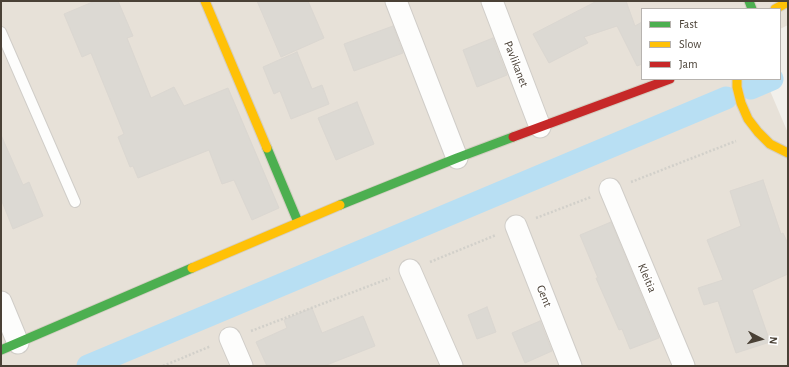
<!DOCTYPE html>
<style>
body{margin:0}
#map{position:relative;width:789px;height:367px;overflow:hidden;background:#f2f0eb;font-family:"Alegreya Sans",sans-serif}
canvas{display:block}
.frame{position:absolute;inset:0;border:2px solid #4a4136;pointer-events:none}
.legend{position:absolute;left:641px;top:8px;width:140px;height:72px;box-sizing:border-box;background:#fff;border:1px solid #b7b3af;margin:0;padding:5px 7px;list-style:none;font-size:12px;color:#4a4136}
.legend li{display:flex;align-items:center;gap:8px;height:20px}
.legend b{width:20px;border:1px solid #b7b3af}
.north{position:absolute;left:741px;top:319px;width:40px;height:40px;-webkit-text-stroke:3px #fff;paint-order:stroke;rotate:96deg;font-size:11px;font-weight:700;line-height:16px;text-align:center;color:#4a4136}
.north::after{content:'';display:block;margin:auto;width:14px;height:18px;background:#4a4136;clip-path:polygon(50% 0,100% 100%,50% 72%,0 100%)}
</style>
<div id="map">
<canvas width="789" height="367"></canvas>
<div class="frame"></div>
<ul class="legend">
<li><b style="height:5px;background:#4caf50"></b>Fast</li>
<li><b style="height:5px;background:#ffc107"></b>Slow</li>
<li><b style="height:5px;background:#c62828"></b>Jam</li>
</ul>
<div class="north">N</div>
</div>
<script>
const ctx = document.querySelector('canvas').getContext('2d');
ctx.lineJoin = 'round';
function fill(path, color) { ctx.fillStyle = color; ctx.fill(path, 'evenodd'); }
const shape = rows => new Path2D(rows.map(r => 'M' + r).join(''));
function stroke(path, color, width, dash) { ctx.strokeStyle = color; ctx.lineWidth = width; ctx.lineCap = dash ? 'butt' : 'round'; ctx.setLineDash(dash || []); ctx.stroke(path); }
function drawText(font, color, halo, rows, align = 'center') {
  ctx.font = font + ' "Alegreya Sans",sans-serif'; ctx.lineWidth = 3; ctx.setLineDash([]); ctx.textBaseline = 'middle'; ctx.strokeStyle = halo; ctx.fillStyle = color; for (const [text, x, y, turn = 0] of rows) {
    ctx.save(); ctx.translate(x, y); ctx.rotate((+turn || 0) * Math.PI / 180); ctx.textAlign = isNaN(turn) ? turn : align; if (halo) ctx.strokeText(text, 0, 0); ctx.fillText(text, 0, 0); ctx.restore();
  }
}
const residential = shape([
 [1,1,788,1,788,25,780,29,780,9,642,9,642,79,765,79,788,133,788,366,1,366]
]);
const canal = shape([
 [751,88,772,79],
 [88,366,726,98]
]);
const building = shape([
 [95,1,118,1,133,36,127,38,151,98,174,87,184,106,228,88,279,208,252,220,234,180,222,184,209,150,138,178,133,166,130,167,118,137,124,134,91,53,82,57,64,14,95,1],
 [257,1,308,1,324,38,281,57,257,1],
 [597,1,626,1,635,26,642,22,642,64,637,66,617,26,584,37,588,43,549,63,533,34,597,1],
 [393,26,403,53,354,71,344,44,393,26],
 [493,38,507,75,477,87,463,50,493,38],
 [297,52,312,89,322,85,329,104,291,119,280,91,274,94,263,67,297,52],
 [357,102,374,144,336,160,318,118,357,102],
 [1,135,23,185,29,182,43,216,13,229,1,199,1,135],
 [763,180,781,234,783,233,788,244,788,274,752,290,770,342,736,353,718,301,704,305,698,288,723,280,707,240,741,226,730,191,763,180],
 [611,222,659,338,630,349,622,329,619,330,596,278,598,278,580,235,611,222],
 [487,307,496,332,477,339,468,315,487,307],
 [312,308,322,333,363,316,375,346,324,366,267,366,256,342,287,328,284,320,312,308],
 [540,321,552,351,525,363,512,333,540,321]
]);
const path = shape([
 [631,182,736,141],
 [536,218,591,197],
 [430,262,496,235],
 [251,331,390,278],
 [163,366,211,346]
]);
const lane = shape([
 [1,32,75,202]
]);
const street = shape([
 [396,1,457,158],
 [492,1,540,127],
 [610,189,684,366],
 [516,226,571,366],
 [410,270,452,366],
 [1,302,18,343],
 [230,338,242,366]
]);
const fast = shape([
 [749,1,752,9],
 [267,148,298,222],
 [340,205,457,158,513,137],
 [1,350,192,268]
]);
const slow = shape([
 [205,1,267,148],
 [775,9,788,2],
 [737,79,737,87,741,103,748,119,758,132,770,144,788,153],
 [192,268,340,205]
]);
const jam = shape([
 [513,137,670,79]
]);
const streetNames = [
 ["Pavlikanet",516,64,69],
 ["Kleitia",647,278,67],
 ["Gent",544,296,68]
];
fill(residential, '#e7e1d8');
stroke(canal, '#b8dff3', 23);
fill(building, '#dcd9d3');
stroke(building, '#dbd7d1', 1);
stroke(lane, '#d0cdc8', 12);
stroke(street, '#d0cdc8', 23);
stroke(fast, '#d4cec2', 11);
stroke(slow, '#d4cec2', 11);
stroke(jam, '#d4cec2', 11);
stroke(path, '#d2d0ca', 2.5, [2, 2]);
stroke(lane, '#fdfdfc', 10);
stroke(street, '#fdfdfc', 21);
stroke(fast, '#4caf50', 9);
stroke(slow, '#ffc107', 9);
stroke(jam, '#c62828', 9);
drawText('12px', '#4a4136', '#fff', streetNames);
</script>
